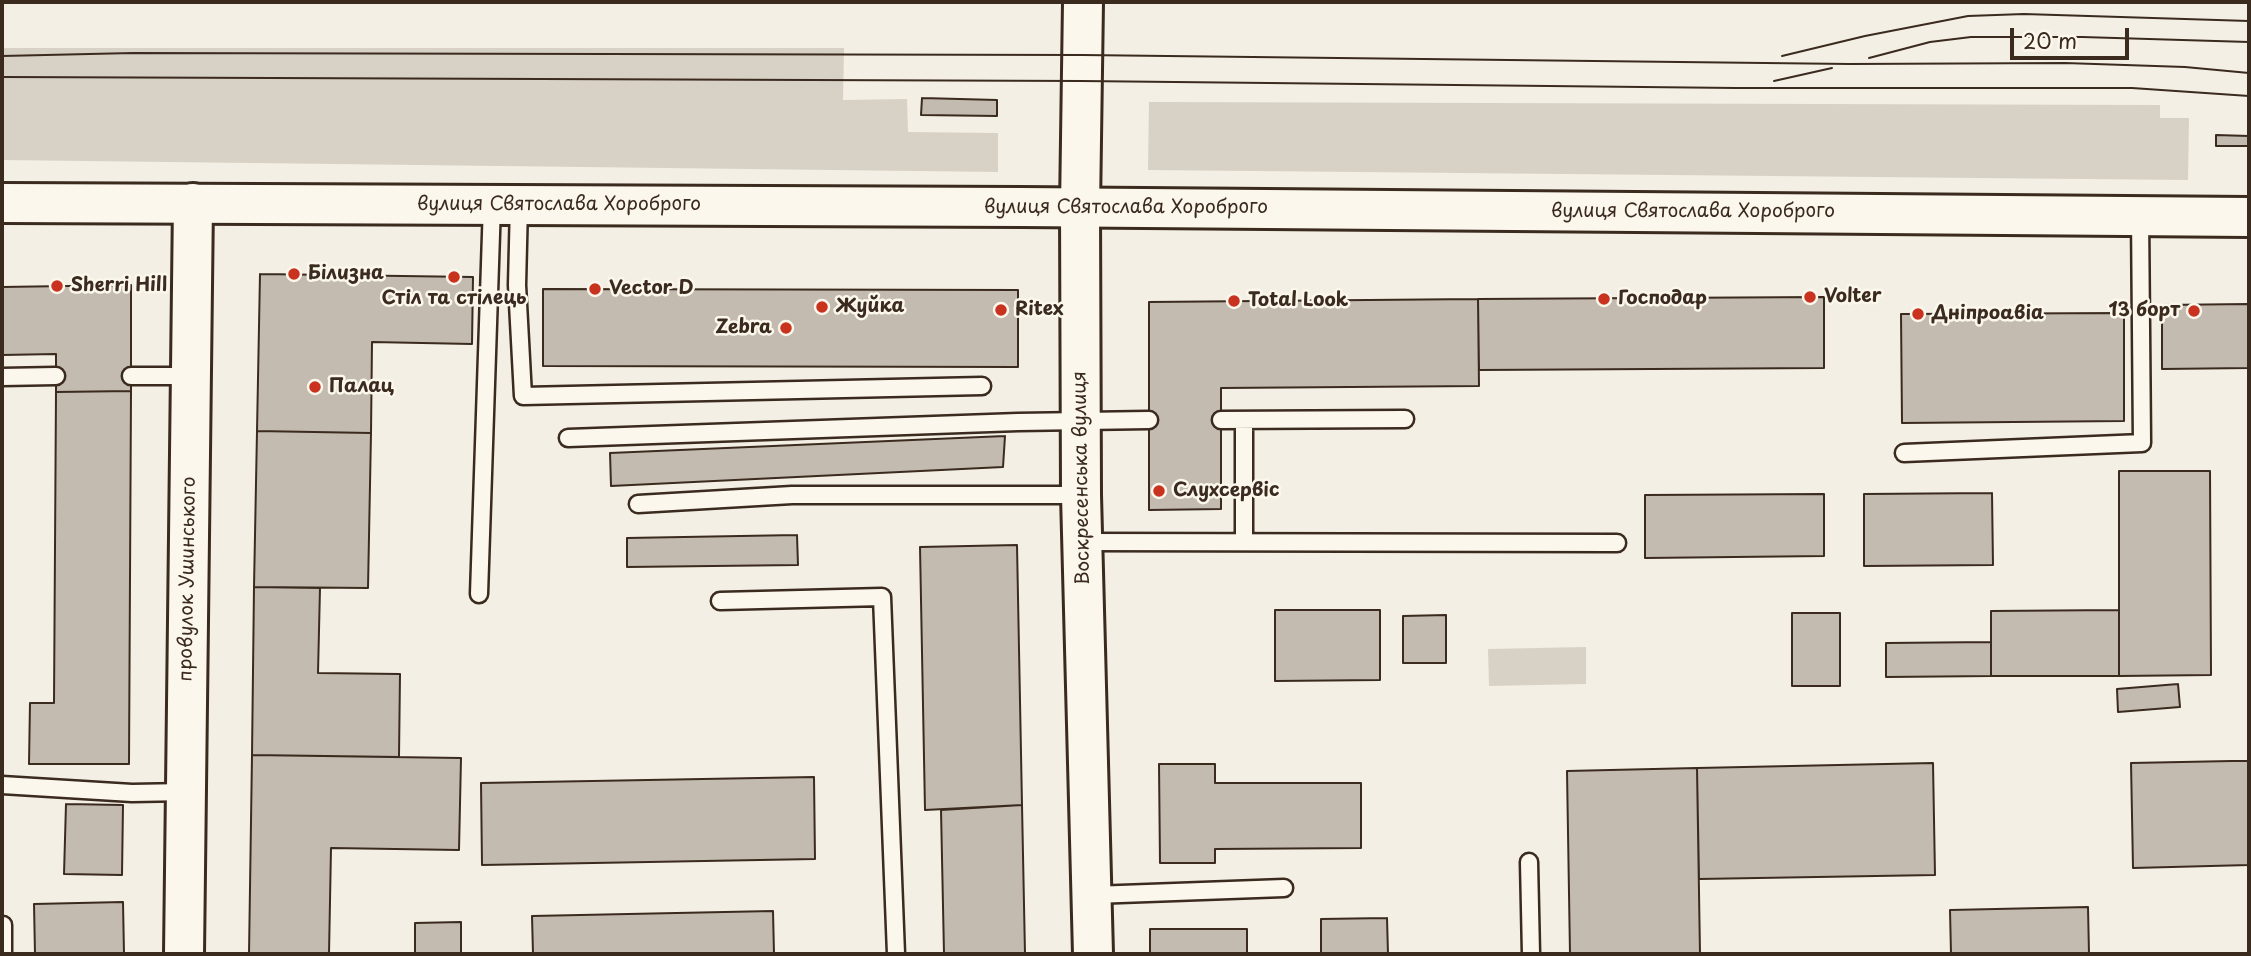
<!DOCTYPE html>
<meta charset="utf-8">
<style>
body{margin:0}
#map{position:relative;width:2251px;height:956px;overflow:hidden;background:#f3efe4;font-family:"Playpen Sans",sans-serif}
canvas{display:block}
.frame{position:absolute;inset:0;border:4px solid #3b2a1e;pointer-events:none}
.scale{position:absolute;left:2010px;top:28px;width:119px;height:32px;box-sizing:border-box;border:4px solid #3b2a1e;border-top:0;padding-left:9px;font-size:21px;line-height:24px;white-space:nowrap;color:#3b2a1e;-webkit-text-stroke:5px #fbf7ec;paint-order:stroke}
</style>
<div id="map">
<canvas width="2251" height="956"></canvas>
<div class="frame"></div>
<div class="scale">20 m</div>
</div>
<script>
const ctx = document.querySelector('canvas').getContext('2d');
ctx.lineJoin = 'round';
function fill(path, color) { ctx.fillStyle = color; ctx.fill(path, 'evenodd'); }
const shape = rows => new Path2D(rows.map(r => 'M' + r).join(''));
function stroke(path, color, width, dash) { ctx.strokeStyle = color; ctx.lineWidth = width; ctx.lineCap = dash ? 'butt' : 'round'; ctx.setLineDash(dash || []); ctx.stroke(path); }
function drawText(font, color, halo, rows, align = 'center') {
  ctx.font = font + ' "Playpen Sans",sans-serif'; ctx.lineWidth = 5; ctx.setLineDash([]); ctx.textBaseline = 'middle'; ctx.strokeStyle = halo; ctx.fillStyle = color; for (const [text, x, y, turn = 0] of rows) {
    ctx.save(); ctx.translate(x, y); ctx.rotate((+turn || 0) * Math.PI / 180); ctx.textAlign = isNaN(turn) ? turn : align; if (halo) ctx.strokeText(text, 0, 0); ctx.fillText(text, 0, 0); ctx.restore();
  }
}
const green = shape([
 [2,48,844,48,843,100,907,99,908,132,998,133,998,172,2,160],
 [1149,102,2160,105,2160,118,2189,118,2188,180,1148,170],
 [1586,647,1586,684,1489,686,1488,649]
]);
const building = shape([
 [922,98,997,100,997,116,921,115,922,98],
 [2216,135,2249,136,2249,146,2216,146,2216,135],
 [260,274,473,277,472,344,372,342,371,433,257,431,260,274],
 [131,285,131,391,56,392,56,354,2,355,2,287,131,285],
 [543,289,1018,290,1018,367,543,366,543,289],
 [1824,297,1824,368,1479,370,1478,299,1824,297],
 [1478,299,1479,386,1221,388,1221,509,1149,510,1149,302,1478,299],
 [2249,304,2249,368,2162,369,2162,305,2249,304],
 [2124,313,2124,421,1902,423,1901,314,2124,313],
 [131,391,129,764,29,764,30,703,54,703,56,392,131,391],
 [257,431,371,433,368,588,254,587,257,431],
 [1005,436,1003,467,611,486,610,453,1005,436],
 [2119,471,2210,471,2211,675,2119,676,2119,471],
 [1992,493,1993,565,1864,566,1864,494,1992,493],
 [1824,494,1824,556,1645,558,1645,495,1824,494],
 [797,535,798,565,627,567,627,538,797,535],
 [1017,545,1022,805,925,810,920,547,1017,545],
 [254,587,320,588,318,673,400,674,399,757,252,755,254,587],
 [1275,610,1380,610,1380,680,1275,681,1275,610],
 [2119,610,2119,676,1991,676,1991,611,2119,610],
 [1792,613,1840,613,1840,686,1792,686,1792,613],
 [1446,615,1446,663,1403,663,1403,616,1446,615],
 [1991,642,1991,676,1886,677,1886,643,1991,642],
 [2178,684,2180,707,2118,712,2117,689,2178,684],
 [252,755,461,758,459,850,331,848,329,954,249,954,252,755],
 [2232,761,2249,761,2249,865,2133,868,2131,763,2232,761],
 [1933,763,1935,875,1699,879,1697,768,1933,763],
 [1159,764,1215,764,1215,783,1361,783,1361,848,1215,849,1215,863,1160,863,1159,764],
 [1697,768,1700,954,1570,954,1567,771,1697,768],
 [814,777,815,859,482,865,481,783,814,777],
 [66,804,123,805,122,875,64,874,66,804],
 [1022,805,1025,954,944,954,941,810,1022,805],
 [123,902,124,954,35,954,34,904,123,902],
 [2088,907,2089,954,1951,954,1950,910,2088,907],
 [773,911,774,954,533,954,532,916,773,911],
 [1387,918,1388,954,1321,954,1321,919,1387,918],
 [461,922,461,954,415,954,415,923,461,922],
 [1150,929,1247,929,1247,954,1150,954,1150,929]
]);
const service = shape([
 [519,204,517,285,523,396,982,386],
 [131,376,191,376],
 [2,377,56,376],
 [1221,420,1405,419],
 [1244,420,1244,541],
 [568,438,1018,422,1149,420],
 [1904,453,2142,443,2140,214],
 [638,504,792,495,1081,495],
 [1083,542,1617,543],
 [479,594,492,204],
 [720,601,882,597,896,954],
 [2,785,132,793,186,792],
 [1529,862,1531,954],
 [1093,895,1284,888],
 [3,954,3,925]
]);
const tertiary = shape([
 [1080,208,1081,495,1093,954],
 [184,954,193,203]
]);
const secondary = shape([
 [1080,208,1083,2]
]);
const primary = shape([
 [2,203,1021,207,2249,217]
]);
const tram = shape([
 [2,56,133,53,1082,55,1850,64,2065,63,2185,67,2249,73],
 [1782,56,1865,36,1968,16,2024,14,2249,21],
 [1869,58,1930,42,1971,37,2082,37,2249,42],
 [2,77,1081,81,1736,88,2132,88,2249,96],
 [1774,81,1832,68]
]);
const markers = [
 [294,274,7,"#c8321e"],
 [454,277,7,"#c8321e"],
 [57,286,7,"#c8321e"],
 [595,289,7,"#c8321e"],
 [1810,297,7,"#c8321e"],
 [1604,299,7,"#c8321e"],
 [1234,301,7,"#c8321e"],
 [822,307,7,"#c8321e"],
 [1001,310,7,"#c8321e"],
 [2194,311,7,"#c8321e"],
 [1918,314,7,"#c8321e"],
 [786,328,7,"#c8321e"],
 [315,387,7,"#c8321e"],
 [1159,491,7,"#c8321e"]
];
const streetNames = [
 ["вулиця Святослава Хороброго",559,205],
 ["вулиця Святослава Хороброго",1126,208],
 ["вулиця Святослава Хороброго",1693,212],
 ["Воскресенська вулиця",1082,478,-91],
 ["провулок Ушинського",188,579,-89]
];
const poiNames = [
 ["Білизна",308,274],
 ["Sherri Hill",71,286],
 ["Vector D",609,289],
 ["Volter",1824,297],
 ["Стіл та стілець",454,299,"center"],
 ["Господар",1618,299],
 ["Total Look",1248,301],
 ["Жуйка",836,307],
 ["Ritex",1015,310],
 ["13 борт",2180,311,"right"],
 ["Дніпроавіа",1932,314],
 ["Zebra",772,328,"right"],
 ["Палац",329,387],
 ["Слухсервіс",1173,491]
];
fill(green, '#d8d1c6');
fill(building, '#c3bbb0');
stroke(building, '#3b2a1e', 2);
stroke(service, '#3b2a1e', 21);
stroke(tertiary, '#3b2a1e', 44);
stroke(secondary, '#3b2a1e', 44);
stroke(primary, '#3b2a1e', 44);
stroke(service, '#fbf7ec', 16);
stroke(tertiary, '#fbf7ec', 38);
stroke(secondary, '#fbf7ec', 38);
stroke(primary, '#fbf7ec', 38);
stroke(tram, '#3b2a1e', 2);
for (const [x, y, r, color] of markers) { const dot = new Path2D(); dot.arc(x, y, r, 0, 2 * Math.PI); ctx.fillStyle = color; ctx.fill(dot); stroke(dot, '#fbf7ec', 2.5); }
drawText('19px', '#3b2a1e', '#fbf7ec', streetNames);
drawText('bold 19px', '#3b2a1e', '#fbf7ec', poiNames, 'left');
</script>
